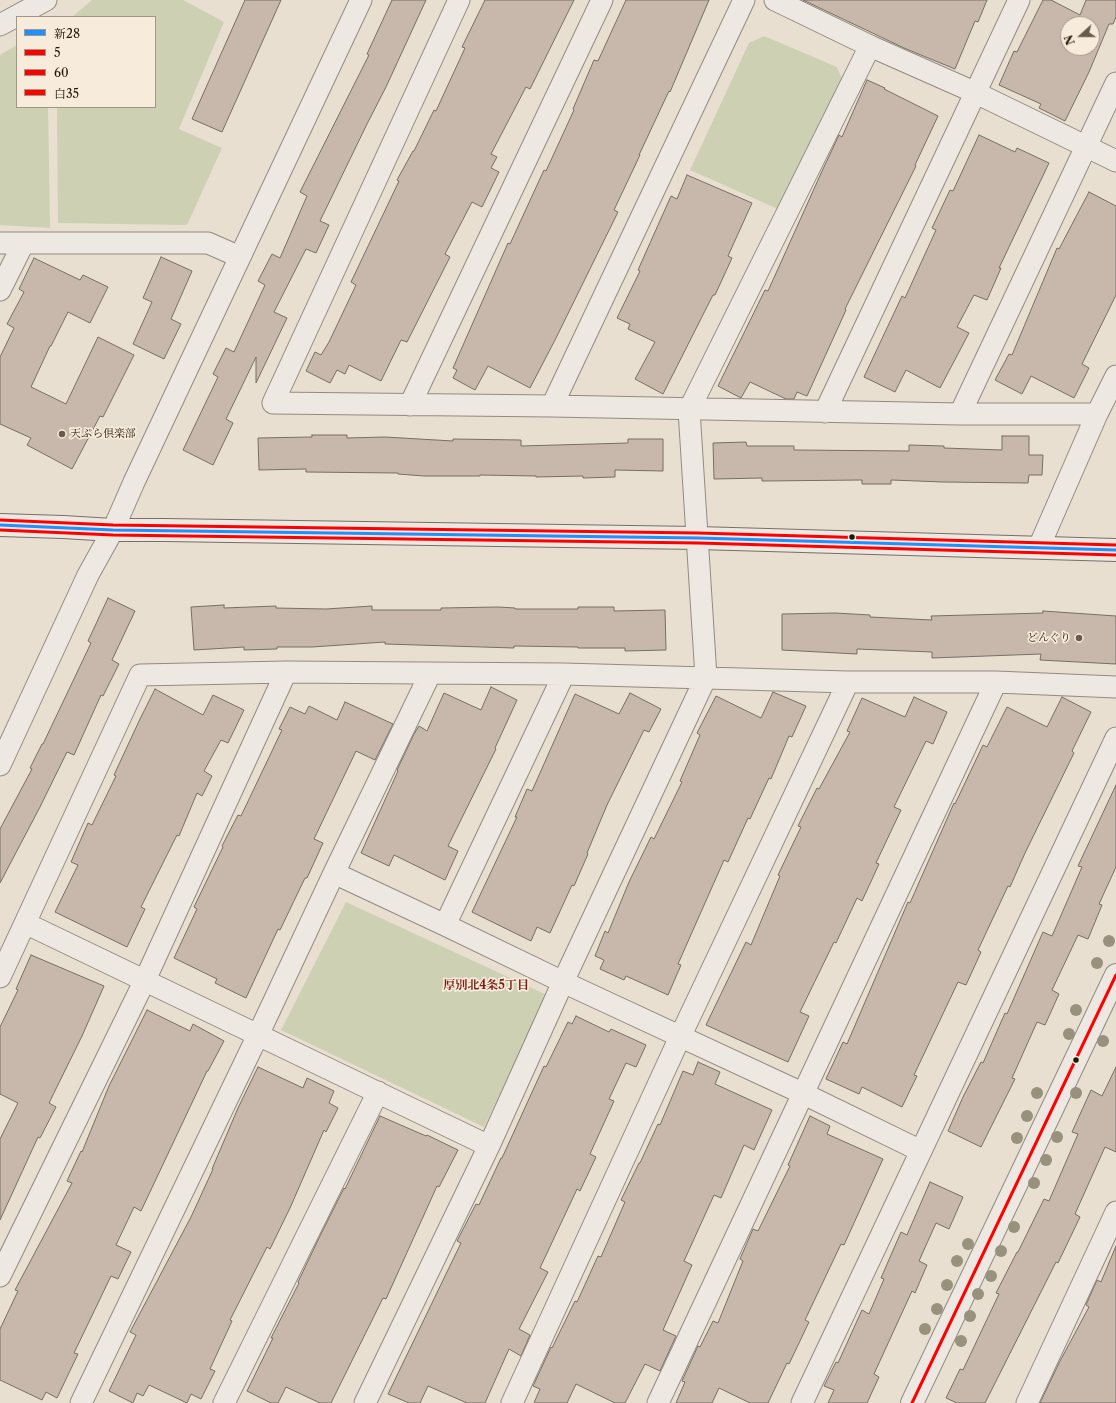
<!DOCTYPE html>
<meta charset="utf-8">
<style>
body{margin:0}
#map{position:relative;width:1116px;height:1403px;overflow:hidden;background:#e8dfd1;font-family:"Libre Caslon Text","Noto Serif JP",serif}
canvas{display:block}
.legend{position:absolute;left:16px;top:16px;width:140px;height:92px;box-sizing:border-box;background:#f7ecdb;border:1px solid #a29685;margin:0;padding:5px 7px;list-style:none;font-size:12px;color:#231403}
.legend li{display:flex;align-items:center;gap:8px;height:20px}
.legend b{width:20px;border:1px solid #a29685}
.north{position:absolute;left:1060px;top:16px;width:40px;height:40px;box-sizing:border-box;background:#f7ecdb;border:1px solid #a29685;border-radius:50%;rotate:249deg;font-size:11px;font-weight:700;line-height:16px;text-align:center;color:#231403}
.north::after{content:'';display:block;margin:auto;width:14px;height:18px;background:#685b4b;clip-path:polygon(50% 0,100% 100%,50% 72%,0 100%)}
</style>
<div id="map">
<canvas width="1116" height="1403"></canvas>
<ul class="legend">
<li><b style="height:5px;background:#1e90ff"></b>新28</li>
<li><b style="height:5px;background:#f00"></b>5</li>
<li><b style="height:5px;background:#f00"></b>60</li>
<li><b style="height:5px;background:#f00"></b>白35</li>
</ul>
<div class="north">N</div>
</div>
<script>
const ctx = document.querySelector('canvas').getContext('2d');
ctx.lineJoin = 'round';
function fill(path, color) { ctx.fillStyle = color; ctx.fill(path, 'evenodd'); }
const shape = rows => new Path2D(rows.map(r => 'M' + r).join(''));
function stroke(path, color, width, dash) { ctx.strokeStyle = color; ctx.lineWidth = width; ctx.lineCap = dash ? 'butt' : 'round'; ctx.setLineDash(dash || []); ctx.stroke(path); }
function drawText(font, color, halo, rows, align = 'center') {
  ctx.font = font + ' "Libre Caslon Text","Noto Serif JP",serif'; ctx.lineWidth = 3.5; ctx.setLineDash([]); ctx.textBaseline = 'middle'; ctx.strokeStyle = halo; ctx.fillStyle = color; for (const [text, x, y, turn = 0] of rows) {
    ctx.save(); ctx.translate(x, y); ctx.rotate((+turn || 0) * Math.PI / 180); ctx.textAlign = isNaN(turn) ? turn : align; if (halo) ctx.strokeText(text, 0, 0); ctx.fillText(text, 0, 0); ctx.restore();
  }
}
const green = shape([
 [92,0,183,0,224,22,179,129,222,148,187,225,58,223,57,107,155,107,155,17,72,17],
 [764,36,837,67,842,79,778,209,690,170,749,43],
 [17,45,17,107,48,107,50,228,0,225,0,55],
 [346,902,547,995,484,1127,281,1030]
]);
const building = shape([
 [245,0,281,0,222,132,192,119,245,0],
 [392,0,426,0,386,87,367,124,320,221,329,225,316,253,306,249,274,312,287,318,256,383,256,357,226,419,233,423,213,465,183,450,218,377,213,374,226,348,234,352,265,285,258,281,272,254,280,258,307,196,300,192,369,55,367,54,392,0],
 [485,0,574,0,530,89,526,87,491,154,497,157,491,168,499,172,482,207,472,202,445,254,450,257,407,342,401,340,381,381,349,365,345,374,337,370,330,383,306,371,315,352,321,355,329,342,356,285,351,282,399,181,397,180,413,151,414,151,434,110,436,111,465,48,462,47,485,0],
 [626,0,709,0,670,92,669,91,639,155,640,155,614,210,618,212,555,340,530,388,488,366,475,390,453,378,457,370,453,368,508,243,510,244,544,170,546,171,574,110,573,109,594,60,598,61,626,0],
 [803,0,987,0,978,22,975,21,955,69,904,48,803,0],
 [1043,0,1051,0,1080,15,1086,0,1116,0,1116,17,1113,24,1109,24,1089,72,1065,121,1039,108,1041,104,999,85,1014,51,1017,52,1043,0],
 [1068,24,1092,24,1092,48,1068,48,1068,24],
 [867,80,885,88,884,89,938,116,915,165,916,166,845,309,846,310,807,396,797,392,794,399,786,399,750,382,741,398,718,386,765,290,768,291,823,169,839,135,842,137,867,80],
 [979,135,1015,152,1017,148,1049,163,999,268,1001,268,987,300,974,295,957,327,969,333,940,388,906,370,895,392,864,377,902,296,905,298,936,230,932,228,950,190,953,191,979,135],
 [687,175,752,203,728,256,732,258,715,295,713,295,663,394,635,379,655,342,628,329,630,324,617,318,640,271,638,270,671,196,677,199,687,175],
 [1089,192,1116,206,1116,295,1082,364,1089,368,1074,398,1031,376,1022,394,995,380,1009,354,1012,355,1057,248,1059,249,1089,192],
 [161,257,192,271,171,319,181,324,164,359,133,344,152,302,143,298,161,257],
 [34,258,80,280,83,275,108,287,90,323,68,312,51,346,50,346,31,387,66,404,98,337,134,355,103,417,100,416,72,469,27,445,31,438,0,424,0,357,14,328,7,324,24,292,19,289,34,258],
 [312,435,347,435,347,438,385,437,453,441,453,439,521,440,521,446,628,443,628,439,663,439,663,471,615,470,615,477,583,478,583,476,536,477,536,476,480,475,480,476,424,476,398,474,398,473,306,472,306,469,259,470,258,438,312,437,312,435],
 [1002,436,1029,436,1029,455,1043,455,1042,475,1029,475,1028,483,943,482,891,480,891,484,862,484,862,480,762,481,762,478,714,479,713,443,746,442,747,446,794,446,794,450,909,451,909,445,944,446,944,448,1002,450,1002,436],
 [108,598,135,611,112,660,119,664,103,696,101,695,74,755,67,752,40,807,0,883,0,829,32,769,30,768,42,744,43,744,91,643,88,641,108,598],
 [224,605,224,608,276,606,276,608,326,609,372,606,372,610,441,610,441,608,498,607,515,608,515,609,578,609,578,607,614,607,614,611,665,610,666,650,625,651,625,648,578,648,578,647,514,646,514,648,385,644,385,642,312,647,277,647,277,649,244,650,244,647,194,650,191,607,224,605],
 [1043,611,1116,616,1116,664,1040,660,1041,654,932,658,932,652,857,649,857,654,782,650,782,614,835,613,870,615,870,617,932,620,931,616,1043,613,1043,611],
 [491,687,517,700,495,748,496,749,448,846,458,851,445,880,394,855,389,866,361,853,398,771,397,770,414,734,419,726,427,731,444,693,481,710,491,687],
 [155,689,203,715,213,695,244,710,228,743,221,740,204,771,212,776,202,796,197,793,179,836,177,835,141,907,145,909,127,947,55,912,78,865,71,862,88,823,92,825,116,776,114,775,140,719,155,689],
 [773,692,806,706,792,737,789,736,771,779,769,778,750,819,748,818,728,862,724,860,678,964,681,965,668,995,626,976,624,980,600,969,604,960,595,956,605,931,608,933,629,882,651,837,654,839,682,782,680,781,700,735,697,733,716,696,761,718,773,692],
 [630,693,661,709,649,732,644,730,607,805,587,853,588,854,574,886,572,885,550,933,537,927,531,941,472,912,517,817,515,817,527,789,532,791,575,694,619,714,630,693],
 [914,697,947,712,933,744,926,741,894,807,901,810,876,863,879,864,862,901,857,898,836,943,834,942,800,1012,809,1016,788,1062,706,1025,746,942,751,945,780,876,778,875,801,827,798,826,817,788,819,789,850,732,847,731,862,698,905,717,914,697],
 [1062,697,1091,712,1072,751,1074,753,1025,853,1010,887,1008,886,978,950,981,952,966,985,958,982,914,1075,917,1076,902,1107,862,1087,859,1094,826,1079,843,1042,847,1044,908,902,910,903,954,803,955,804,983,745,987,747,1007,707,1047,727,1062,697],
 [345,702,393,724,375,760,356,751,314,839,323,843,307,878,305,878,280,930,278,929,246,998,215,983,217,979,174,958,197,909,194,907,223,847,222,846,238,815,241,816,282,730,279,729,290,707,305,714,309,706,337,720,345,702],
 [1116,785,1116,867,1099,904,1102,905,1088,939,1078,935,1052,990,1059,994,1045,1025,1037,1022,1012,1078,1015,1079,981,1147,948,1131,963,1097,981,1062,983,1063,1005,1013,1007,1014,1043,932,1052,936,1082,867,1078,866,1116,785],
 [31,955,104,986,82,1036,49,1103,56,1107,40,1138,38,1137,0,1220,0,1139,18,1103,0,1094,0,1027,18,990,16,989,31,955],
 [147,1010,190,1031,193,1024,224,1041,208,1071,207,1071,141,1211,134,1207,116,1245,131,1252,118,1279,111,1276,74,1353,78,1354,57,1398,46,1392,42,1400,0,1380,0,1329,18,1291,15,1290,72,1183,67,1181,81,1151,82,1152,109,1086,147,1010],
 [576,1016,609,1032,611,1029,646,1045,636,1067,626,1063,609,1099,614,1101,590,1154,596,1157,580,1191,577,1189,540,1268,548,1272,519,1329,530,1335,521,1356,509,1349,485,1403,467,1403,428,1386,420,1403,409,1403,388,1394,461,1243,457,1241,476,1204,479,1205,501,1158,502,1158,544,1066,546,1067,568,1022,572,1024,576,1016],
 [698,1062,720,1072,715,1084,772,1110,754,1150,744,1145,721,1198,714,1195,684,1261,692,1265,663,1330,676,1336,660,1371,645,1364,625,1403,615,1403,576,1384,567,1403,534,1403,540,1389,533,1386,534,1384,551,1347,552,1348,575,1301,577,1302,598,1256,601,1257,625,1202,621,1200,639,1163,640,1163,658,1124,660,1125,683,1071,693,1075,698,1062],
 [258,1067,303,1088,307,1078,334,1091,329,1103,338,1108,326,1132,324,1130,290,1208,270,1249,267,1247,230,1320,232,1321,210,1369,215,1371,201,1399,191,1394,187,1403,149,1385,143,1396,137,1393,133,1403,109,1391,136,1335,130,1332,191,1217,213,1169,212,1169,238,1108,258,1067],
 [1116,1067,1116,1152,1105,1147,1075,1214,1080,1217,1058,1263,1056,1262,985,1403,957,1403,946,1398,960,1369,963,1370,999,1294,996,1293,1017,1252,1018,1252,1044,1199,1049,1201,1078,1134,1072,1132,1091,1090,1102,1096,1116,1067],
 [380,1116,426,1136,427,1135,458,1150,439,1187,437,1186,386,1299,383,1298,331,1403,320,1403,286,1387,278,1403,271,1403,247,1391,273,1338,271,1338,299,1283,298,1282,320,1236,344,1188,345,1189,380,1116],
 [810,1116,830,1126,827,1134,883,1159,844,1245,841,1244,805,1320,809,1322,789,1364,787,1363,768,1403,750,1403,719,1388,712,1403,676,1403,685,1382,682,1381,698,1346,700,1347,713,1321,718,1323,743,1261,740,1259,753,1229,758,1231,790,1166,788,1165,810,1116],
 [930,1182,963,1197,949,1229,936,1223,919,1261,927,1265,915,1293,912,1291,874,1374,879,1377,867,1403,828,1403,834,1390,824,1386,836,1362,838,1363,862,1310,869,1314,884,1279,881,1278,901,1232,907,1235,930,1182],
 [1116,1246,1116,1403,1040,1403,1059,1363,1089,1307,1086,1305,1097,1280,1101,1282,1116,1246]
]);
const minor = shape([
 [459,0,273,403,552,406,960,414,1097,414],
 [775,0,870,46,974,92,1116,161],
 [0,25,46,0],
 [0,243,208,243,240,257],
 [0,290,23,244],
 [410,405,602,0],
 [552,406,744,0],
 [825,412,1019,0],
 [960,414,1116,83],
 [1039,547,1097,414,1116,376],
 [0,765,88,575,113,530,134,482,361,0],
 [334,873,445,925,563,982,802,1093,921,1151],
 [25,923,489,1146],
 [445,925,564,674],
 [0,977,140,675,286,672,564,674,848,682,996,682,1116,687],
 [0,1276,145,980,286,672],
 [81,1403,258,1035,334,873,430,674],
 [224,1403,378,1092],
 [365,1403,489,1146,563,982,706,677,689,410,870,46],
 [512,1403,680,1037,848,682],
 [658,1403,996,682],
 [802,1403,1116,738],
 [1027,1403,1116,1212]
]);
const tertiary = shape([
 [912,1403,1116,975]
]);
const secondary = shape([
 [0,525,63,527,113,530,164,530,698,538,1116,550]
]);
const bus1 = shape([
 [0,525,113,530,698,538,1116,550]
]);
const bus2 = shape([
 [0,530,113,535,698,543,1116,555]
]);
const bus3 = shape([
 [0,520,113,525,698,533,1116,545]
]);
const bus4 = shape([
 [912,1403,1116,975]
]);
const trees = [
 [1109,941],
 [1097,963],
 [1076,1010],
 [1069,1034],
 [1103,1041],
 [1037,1093],
 [1076,1093],
 [1027,1116],
 [1057,1137],
 [1017,1138],
 [1046,1160],
 [1034,1183],
 [1014,1227],
 [968,1244],
 [1001,1251],
 [957,1261],
 [991,1276],
 [947,1285],
 [978,1294],
 [937,1309],
 [970,1316],
 [925,1329],
 [961,1341]
];
const markers = [
 [62,434,4,"#685b4b"],
 [852,537,3.5,"#231403"],
 [1079,638,4,"#685b4b"],
 [1076,1060,3.5,"#231403"]
];
const poiNames = [
 ["天ぷら倶楽部",70,434],
 ["どんぐり",1071,638,"right"]
];
const neighbourhoodNames = [
 ["厚別北4条5丁目",486,986]
];
fill(green, '#cdd0b2');
fill(building, '#c8b8ab');
stroke(building, '#766f65', 1);
stroke(minor, '#928b81', 23);
stroke(tertiary, '#928b81', 24);
stroke(secondary, '#766f65', 24);
stroke(minor, '#ede8e1', 21);
stroke(tertiary, '#ede8e1', 22);
stroke(secondary, '#ede8e1', 22);
stroke(bus1, '#1e90ff', 3);
stroke(bus2, '#f00', 3);
stroke(bus3, '#f00', 3);
stroke(bus4, '#f00', 3);
ctx.fillStyle = '#98917c';
for (const [x, y] of trees) { ctx.beginPath(); ctx.arc(x, y, 6, 0, 2 * Math.PI); ctx.fill(); }
for (const [x, y, r, color] of markers) { const dot = new Path2D(); dot.arc(x, y, r, 0, 2 * Math.PI); ctx.fillStyle = color; ctx.fill(dot); stroke(dot, '#f7ecdb', 1.5); }
drawText('11px', '#231403', '#f7ecdb', poiNames, 'left');
drawText('bold 12px', '#7a1f14', '#f7ecdb', neighbourhoodNames);
</script>
